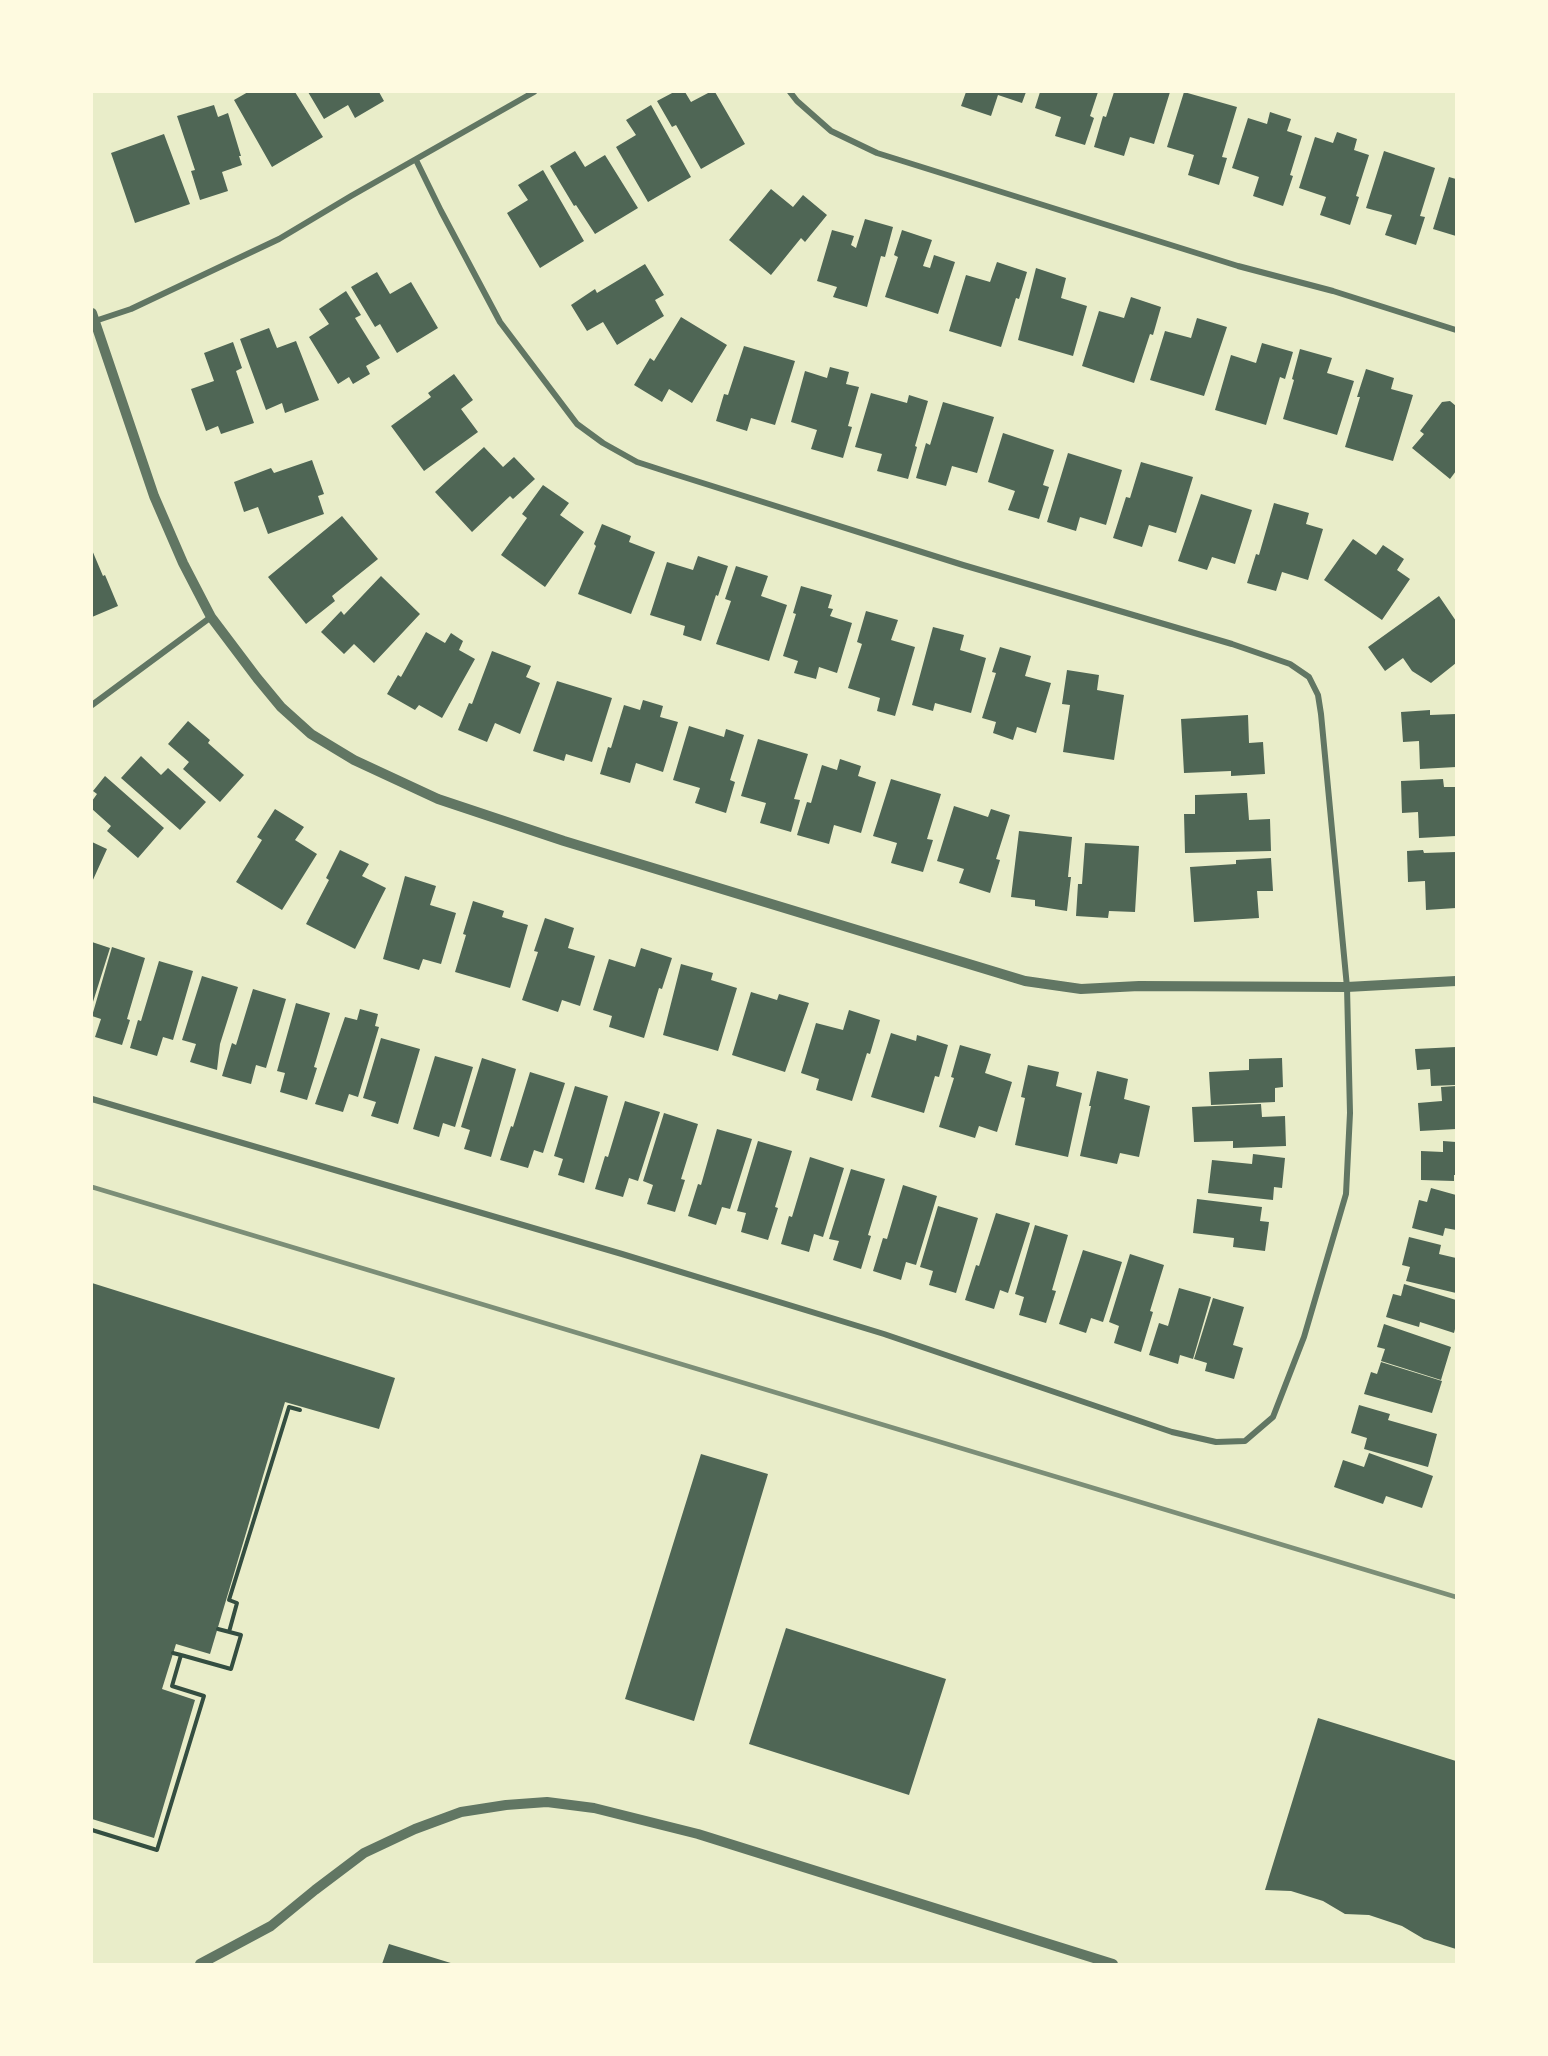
<!DOCTYPE html>
<style>
body{margin:0}
#map{position:relative;width:1548px;height:2056px;overflow:hidden;background:#e9edc9;font-family:"Varela Round",sans-serif}
canvas{display:block}
.frame{position:absolute;inset:0;border:93px solid #fefae0;pointer-events:none}
</style>
<div id="map">
<canvas width="1548" height="2056"></canvas>
<div class="frame"></div>
</div>
<script>
const ctx = document.querySelector('canvas').getContext('2d');
ctx.lineJoin = 'round';
function fill(path, color) { ctx.fillStyle = color; ctx.fill(path, 'evenodd'); }
const shape = rows => new Path2D(rows.map(r => 'M' + r).join(''));
function stroke(path, color, width, dash) { ctx.strokeStyle = color; ctx.lineWidth = width; ctx.lineCap = dash ? 'butt' : 'round'; ctx.setLineDash(dash || []); ctx.stroke(path); }
const building = shape([
 [248,92,295,92,323,137,272,167,234,100],
 [308,92,379,92,384,101,355,118,348,105,324,119],
 [674,92,685,92,691,102,710,92,715,92,745,144,701,169,676,125,672,127,657,101],
 [966,92,1026,92,1022,103,998,95,991,116,961,106],
 [1040,92,1098,92,1090,116,1094,118,1085,145,1055,136,1061,117,1035,108],
 [1114,92,1170,92,1154,144,1130,137,1124,156,1094,147,1103,116,1106,117],
 [1184,92,1237,107,1222,157,1227,158,1219,185,1188,175,1194,155,1167,147],
 [214,105,218,117,228,113,241,156,239,156,242,165,222,172,228,191,200,200,191,171,195,170,177,116],
 [651,105,691,177,648,202,616,147,636,135,626,120],
 [1270,112,1291,119,1287,131,1302,136,1290,175,1293,176,1283,206,1253,196,1259,177,1232,168,1248,118,1267,124],
 [1337,132,1357,139,1354,150,1369,155,1356,196,1359,197,1350,225,1320,215,1326,197,1299,188,1315,137,1333,143],
 [164,134,190,204,135,223,111,153],
 [575,151,585,167,605,155,638,208,595,234,576,205,574,206,550,166],
 [1384,151,1435,168,1420,216,1425,217,1416,245,1385,235,1392,215,1366,208],
 [543,170,584,241,540,268,507,213,528,200,518,185],
 [1449,177,1456,179,1456,236,1433,229],
 [771,189,793,207,803,195,827,215,805,242,801,238,771,275,729,240],
 [865,219,893,227,885,257,881,256,867,307,833,297,837,287,817,281,832,230,854,236,851,245,856,248],
 [902,230,932,240,923,266,930,268,934,255,955,262,938,314,885,297,898,257,894,255],
 [997,262,1027,272,1019,299,1016,298,1001,347,949,331,966,275,990,282],
 [645,264,664,295,655,300,664,316,617,345,603,322,587,331,571,305,595,289,597,293],
 [1036,268,1066,278,1061,298,1087,306,1073,356,1018,340],
 [377,272,390,294,411,282,438,328,397,353,380,324,375,327,351,287],
 [346,291,361,315,355,318,380,358,366,366,370,374,353,384,349,377,338,384,309,337,329,324,319,309],
 [1131,297,1161,307,1153,335,1150,334,1134,383,1082,366,1099,311,1124,318],
 [681,317,727,345,692,403,669,389,662,402,634,385,650,358,654,361],
 [1197,318,1227,327,1204,396,1150,380,1165,331,1191,338],
 [269,328,277,348,296,341,319,400,285,413,282,403,266,410,240,339],
 [233,342,242,368,236,371,254,423,221,434,218,426,206,431,191,389,214,381,204,353],
 [1262,343,1293,352,1285,379,1280,377,1266,425,1215,410,1231,355,1256,363],
 [744,346,795,361,775,425,751,418,747,431,716,421,724,394,728,395],
 [1300,349,1332,358,1327,373,1354,381,1337,435,1283,419,1294,380,1292,379],
 [830,367,849,372,846,384,859,387,848,426,852,427,843,458,811,449,817,430,791,422,805,371,827,378],
 [1366,369,1394,378,1391,389,1413,395,1393,461,1345,447,1360,397,1357,397],
 [454,374,473,400,461,409,478,432,424,471,391,426,431,397,428,393],
 [871,393,907,403,909,395,928,401,915,446,917,447,908,479,877,471,882,454,855,447],
 [1450,401,1456,406,1456,471,1450,479,1412,448,1424,434,1420,431,1442,402],
 [943,402,994,417,977,473,952,466,946,486,916,478,926,443,930,445],
 [1003,433,1054,450,1043,485,1049,487,1039,519,1008,510,1015,491,988,482],
 [484,447,503,467,514,457,535,479,513,499,510,496,472,532,435,492],
 [1068,453,1122,470,1106,525,1080,517,1076,531,1047,522],
 [312,460,324,494,318,496,324,514,268,534,258,507,244,512,234,482,271,468,274,473],
 [1141,462,1193,477,1176,533,1149,525,1142,547,1113,538,1126,497,1130,498],
 [543,485,569,503,560,515,584,532,545,587,501,555,527,518,522,514],
 [1201,494,1252,510,1235,564,1212,557,1207,570,1178,561],
 [1274,503,1309,513,1306,524,1323,529,1308,580,1282,572,1276,591,1247,583,1256,554,1259,555],
 [342,516,378,559,332,596,335,601,306,624,268,577],
 [602,524,631,536,629,542,655,552,631,614,578,594,596,546,594,544],
 [1353,539,1376,555,1383,545,1404,559,1397,570,1410,579,1382,620,1324,580],
 [92,550,103,576,105,575,118,606,92,617],
 [698,556,728,566,718,596,716,595,701,641,683,635,685,626,650,615,667,562,693,570],
 [736,566,768,576,761,596,787,605,769,661,716,644,731,601,725,599],
 [381,576,420,614,374,663,354,644,344,654,321,632,341,611,344,615],
 [801,586,832,595,828,608,833,609,830,616,852,623,837,673,819,667,816,679,794,673,798,661,783,656,796,614,793,613],
 [1439,596,1456,621,1456,663,1431,683,1412,671,1403,658,1385,671,1368,647],
 [866,611,898,620,891,640,915,647,895,716,877,711,880,698,848,688,862,644,857,642],
 [933,627,964,635,960,650,986,658,971,713,935,703,933,711,912,705],
 [426,632,445,643,451,633,463,641,459,650,475,659,442,718,419,705,415,710,387,694,398,675,401,677],
 [1000,647,1031,656,1025,676,1051,683,1036,733,1017,727,1013,740,993,733,996,722,982,718,996,673,992,672],
 [492,651,531,666,526,677,540,683,520,734,495,723,487,742,458,730,469,703,472,704],
 [1067,670,1099,675,1097,690,1124,695,1114,760,1063,752,1070,705,1062,704],
 [557,681,612,698,592,762,566,754,564,761,533,751],
 [643,700,663,706,660,717,678,722,663,772,636,763,630,783,600,774,608,747,611,748,624,705,640,710],
 [1430,710,1430,715,1456,714,1456,767,1420,769,1419,741,1403,742,1401,712],
 [1248,715,1249,743,1263,742,1265,774,1231,776,1231,771,1184,773,1181,719],
 [188,721,210,740,208,743,244,775,220,802,183,769,189,762,168,744],
 [689,726,724,737,726,729,744,735,730,780,735,782,726,813,695,803,700,788,673,780],
 [758,739,808,754,794,799,800,800,791,832,760,823,766,803,741,796],
 [141,756,161,775,168,768,206,802,180,830,121,778],
 [840,759,861,766,858,776,876,782,861,833,834,825,829,844,797,835,807,802,811,803,822,765,837,770],
 [105,776,164,828,138,858,107,831,111,826,92,809,92,801,97,794,93,791],
 [891,779,941,794,927,839,933,840,923,872,891,863,897,843,873,836],
 [1443,779,1444,787,1456,787,1456,836,1419,838,1418,812,1402,813,1401,781],
 [1244,793,1247,793,1249,820,1270,819,1271,851,1185,853,1184,814,1195,814,1195,795],
 [954,806,988,817,991,809,1010,815,996,859,1000,860,990,893,959,883,964,869,937,861],
 [275,809,304,827,295,840,317,854,282,910,236,882,262,840,257,837],
 [1019,831,1072,837,1068,877,1071,877,1067,911,1035,906,1035,900,1011,897],
 [92,842,107,849,92,882],
 [1085,843,1139,846,1135,912,1109,911,1108,918,1076,916,1078,884,1082,884],
 [340,850,369,864,362,876,386,888,355,949,306,924,329,880,326,878],
 [1423,850,1424,853,1456,852,1456,908,1426,910,1425,881,1408,882,1407,851],
 [1271,858,1273,891,1257,891,1259,918,1194,922,1190,867,1236,864,1236,860],
 [405,876,436,886,430,905,456,913,441,964,423,959,419,970,383,959],
 [473,901,504,911,502,917,528,925,510,988,455,972,466,935,463,934],
 [545,918,574,928,568,948,595,956,580,1006,562,1000,558,1012,522,1000,538,952,534,951],
 [92,942,110,948,92,1005],
 [112,947,145,958,127,1019,130,1020,122,1045,95,1037,101,1019,92,1016],
 [641,948,672,958,662,989,659,988,644,1038,609,1027,612,1016,593,1010,609,959,635,967],
 [159,961,193,971,173,1040,163,1037,157,1056,130,1048,138,1020,141,1021],
 [681,964,713,973,711,980,737,988,718,1051,663,1035],
 [202,976,238,987,220,1044,217,1070,190,1062,196,1044,182,1040],
 [253,989,286,999,266,1068,256,1065,251,1084,222,1076,232,1043,236,1045],
 [751,992,777,1000,779,994,809,1003,785,1072,732,1055],
 [296,1003,330,1013,314,1067,317,1068,307,1100,280,1092,285,1073,277,1071],
 [360,1009,378,1014,375,1026,379,1027,358,1097,349,1094,343,1112,315,1104,345,1017,357,1020],
 [849,1010,880,1020,870,1054,867,1053,852,1101,816,1090,819,1079,801,1073,816,1023,843,1030],
 [891,1033,916,1041,917,1035,948,1045,939,1077,935,1076,924,1113,871,1097],
 [381,1038,420,1049,398,1124,371,1116,376,1102,363,1098],
 [960,1045,991,1054,985,1073,1012,1082,997,1132,979,1126,975,1138,939,1127,954,1078,951,1077],
 [1456,1047,1456,1085,1431,1086,1430,1069,1417,1070,1415,1049],
 [435,1056,473,1067,455,1127,443,1123,439,1137,413,1129],
 [482,1058,516,1069,491,1157,464,1149,470,1130,461,1127],
 [1282,1058,1283,1087,1275,1088,1275,1102,1211,1105,1209,1072,1249,1070,1249,1059],
 [1028,1065,1059,1072,1056,1086,1082,1093,1068,1157,1015,1145,1025,1098,1021,1097],
 [1097,1071,1128,1079,1124,1099,1150,1106,1139,1157,1120,1153,1117,1164,1080,1156,1091,1106,1089,1106],
 [530,1072,565,1083,543,1153,534,1150,528,1168,500,1160,511,1126,513,1127],
 [575,1086,608,1096,584,1183,558,1175,563,1159,554,1156],
 [1456,1086,1456,1129,1420,1131,1418,1103,1442,1101,1441,1087],
 [625,1101,660,1112,638,1181,629,1178,623,1197,595,1189,605,1156,608,1157],
 [1261,1104,1262,1117,1285,1116,1286,1146,1233,1148,1233,1141,1194,1142,1192,1107],
 [664,1113,698,1124,681,1179,685,1180,675,1212,647,1204,653,1185,643,1181],
 [717,1129,752,1139,730,1209,722,1207,716,1225,688,1216,698,1184,701,1185],
 [758,1141,792,1151,775,1207,778,1208,768,1240,741,1232,746,1213,737,1211],
 [1443,1141,1456,1142,1456,1175,1454,1175,1454,1181,1421,1180,1421,1151,1443,1152],
 [1253,1154,1285,1158,1282,1188,1274,1187,1273,1200,1208,1193,1212,1160,1252,1164],
 [810,1157,844,1168,823,1237,814,1234,809,1252,781,1244,789,1216,792,1217],
 [851,1169,885,1179,868,1235,871,1236,861,1269,833,1260,839,1241,829,1239],
 [903,1185,937,1196,916,1265,906,1262,901,1280,873,1271,883,1238,887,1239],
 [1431,1188,1456,1195,1456,1230,1445,1228,1443,1236,1412,1228,1419,1200,1427,1202],
 [1197,1199,1262,1207,1260,1221,1269,1222,1265,1251,1233,1247,1234,1238,1193,1233],
 [938,1206,978,1218,956,1293,929,1285,933,1271,920,1267],
 [996,1213,1030,1223,1008,1293,1000,1290,994,1309,965,1300,976,1265,979,1266],
 [1035,1225,1068,1235,1052,1290,1056,1291,1046,1323,1019,1315,1024,1297,1015,1294],
 [1409,1237,1441,1245,1439,1254,1456,1258,1456,1293,1406,1281,1410,1267,1402,1265],
 [1083,1250,1122,1262,1103,1322,1091,1318,1086,1333,1059,1324],
 [1130,1254,1164,1265,1150,1311,1153,1312,1141,1352,1114,1343,1119,1326,1109,1322],
 [92,1283,395,1378,379,1429,285,1402,210,1654,176,1644,162,1689,195,1700,154,1838,92,1819],
 [1404,1284,1456,1300,1456,1325,1454,1333,1420,1322,1419,1327,1386,1317,1393,1294,1401,1296],
 [1179,1288,1211,1297,1193,1359,1180,1355,1178,1364,1149,1355,1159,1323,1168,1326],
 [1213,1298,1244,1307,1233,1345,1243,1348,1234,1379,1205,1371,1207,1363,1194,1359],
 [1384,1324,1451,1347,1441,1380,1381,1361,1385,1349,1377,1347],
 [1381,1362,1442,1381,1432,1413,1364,1394,1371,1372,1377,1374],
 [1359,1405,1390,1414,1388,1420,1437,1434,1428,1467,1364,1449,1367,1438,1351,1433],
 [1369,1453,1433,1476,1422,1508,1386,1496,1383,1504,1334,1487,1343,1460,1364,1467],
 [701,1454,768,1474,694,1721,625,1699],
 [786,1628,946,1679,909,1795,749,1744],
 [1318,1718,1456,1761,1456,1949,1424,1939,1402,1926,1369,1915,1345,1914,1323,1901,1291,1891,1265,1890],
 [389,1944,454,1964,382,1964]
]);
const path = shape([
 [229,1632,237,1603,229,1600,289,1407,300,1410],
 [181,1655,231,1669,241,1635,218,1629],
 [92,1830,157,1850,204,1696,172,1686,181,1655,173,1653]
]);
const minor = shape([
 [790,92,797,101,831,131,877,153,1238,266,1333,291,1456,330],
 [95,321,131,309,279,239,351,196,534,92],
 [92,705,211,617],
 [92,1099,622,1254,884,1334,1172,1432,1216,1442,1245,1441,1273,1417,1304,1337,1346,1194,1350,1113,1347,987,1321,714,1318,695,1309,677,1290,664,1232,644,963,565,674,474,637,462,603,443,577,424,500,322,441,211,416,160]
]);
const tertiary = shape([
 [92,313,154,496,183,563,211,617,257,678,281,707,311,734,354,760,438,799,564,841,1025,981,1081,989,1139,986,1347,987,1456,981],
 [200,1964,271,1926,315,1890,364,1853,415,1829,461,1812,506,1805,547,1802,594,1808,698,1834,1113,1964]
]);
const rail = shape([
 [92,1187,1456,1597]
]);
fill(building, '#4f6655');
stroke(path, '#344e41', 4);
stroke(minor, '#617663', 6);
stroke(tertiary, '#617663', 10);
stroke(rail, '#7c8e77', 4.5);
</script>
